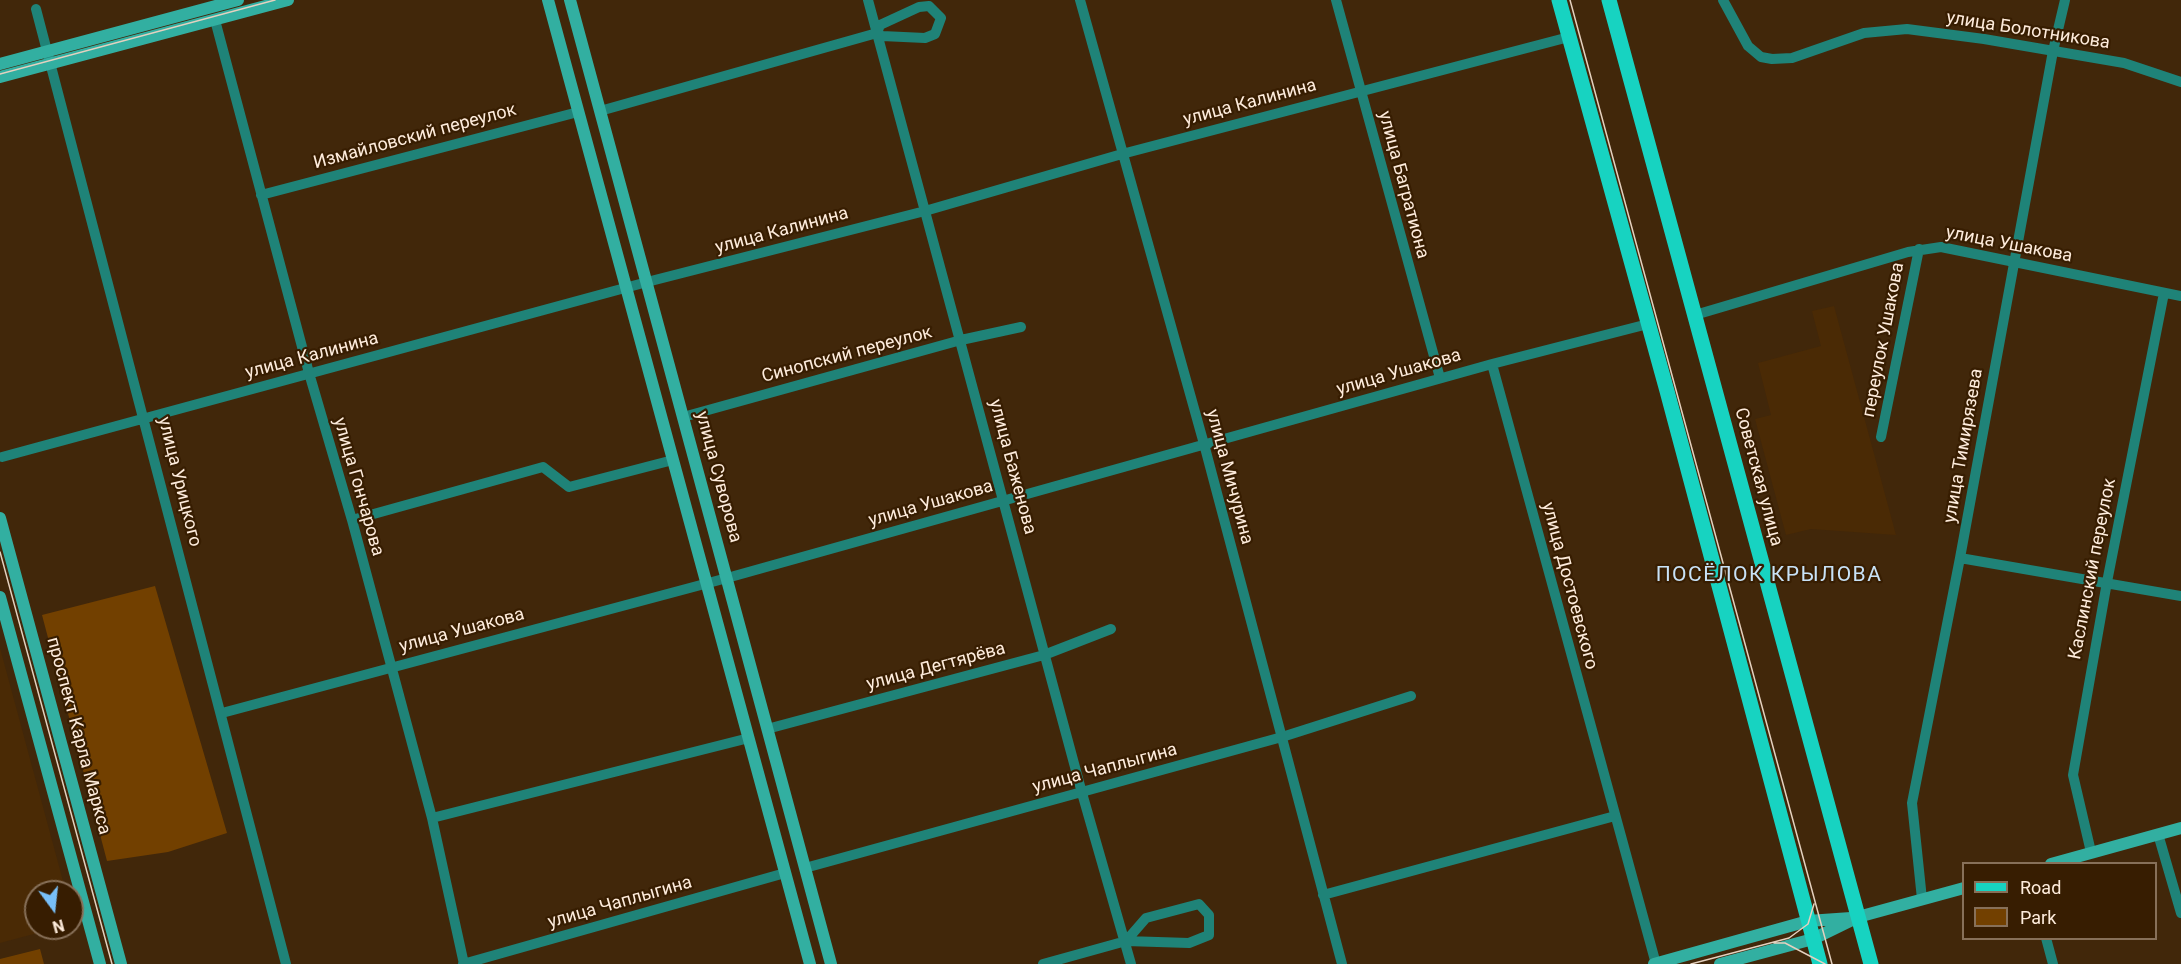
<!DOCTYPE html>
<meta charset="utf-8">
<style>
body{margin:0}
#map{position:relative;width:2181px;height:964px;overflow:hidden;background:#41270a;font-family:Roboto,sans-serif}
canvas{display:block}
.legend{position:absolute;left:1962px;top:862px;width:195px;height:78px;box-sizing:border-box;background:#371d01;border:2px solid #877059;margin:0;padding:8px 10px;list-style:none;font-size:18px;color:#feecdc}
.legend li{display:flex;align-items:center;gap:12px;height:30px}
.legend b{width:30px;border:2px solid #877059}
.north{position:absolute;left:24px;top:880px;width:60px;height:60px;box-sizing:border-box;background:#371d01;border:2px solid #877059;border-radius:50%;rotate:165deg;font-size:16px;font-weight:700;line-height:24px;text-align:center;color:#feecdc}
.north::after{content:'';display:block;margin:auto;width:21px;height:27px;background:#78bff8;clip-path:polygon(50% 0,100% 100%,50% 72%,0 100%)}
</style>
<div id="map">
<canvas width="2181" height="964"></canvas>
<ul class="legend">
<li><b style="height:8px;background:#17d3c1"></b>Road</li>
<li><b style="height:16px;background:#724000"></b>Park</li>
</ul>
<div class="north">N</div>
</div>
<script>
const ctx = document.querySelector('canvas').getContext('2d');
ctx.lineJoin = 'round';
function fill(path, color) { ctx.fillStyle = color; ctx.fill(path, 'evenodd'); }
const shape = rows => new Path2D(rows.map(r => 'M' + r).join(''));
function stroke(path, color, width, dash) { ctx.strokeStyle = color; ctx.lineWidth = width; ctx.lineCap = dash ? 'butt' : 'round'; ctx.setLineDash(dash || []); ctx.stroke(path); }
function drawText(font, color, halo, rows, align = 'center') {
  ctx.font = font + ' Roboto,sans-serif'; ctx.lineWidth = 4.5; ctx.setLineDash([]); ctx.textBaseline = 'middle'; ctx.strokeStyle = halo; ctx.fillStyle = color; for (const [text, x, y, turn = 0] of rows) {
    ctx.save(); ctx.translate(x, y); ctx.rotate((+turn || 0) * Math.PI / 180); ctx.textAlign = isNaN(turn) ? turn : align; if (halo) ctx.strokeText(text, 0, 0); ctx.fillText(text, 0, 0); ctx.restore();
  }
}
const built = shape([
 [1834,306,1896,535,1811,529,1786,535,1755,419,1771,415,1758,363,1821,346,1812,311],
 [0,648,66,892,36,892,36,928,72,928,72,913,76,927,46,935,45,931,0,943]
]);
const green = shape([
 [155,586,227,833,168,852,107,861,42,615],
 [40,949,44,964,0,964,0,959]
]);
const street = shape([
 [868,0,1082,793,1131,964],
 [1080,0,1204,444,1342,964],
 [1336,0,1440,378],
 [1723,0,1748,46,1761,57,1772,59,1792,58,1864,33,1907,29,1984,39,2124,63,2181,82],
 [36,9,286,964],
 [215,20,309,373,352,520,432,818,464,964],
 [600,111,877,33,882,36,925,38,935,34,941,18,929,6,919,7,880,25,877,33],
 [261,195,578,112],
 [1695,315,1908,252,1941,247,2181,296],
 [1492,364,1656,964],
 [683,417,961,340,1021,327],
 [1881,437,1919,249],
 [2,457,647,282,925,211,1122,154,1569,37],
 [352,520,543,467,569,487,673,460],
 [1960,558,2181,596],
 [222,713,727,578,1492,364,1648,324],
 [767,729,1044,655,1111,629],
 [432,818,749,738],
 [2158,834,2181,913],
 [2091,852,2073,775,2107,582,2164,293],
 [805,868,1282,737,1411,696],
 [1323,895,1615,816],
 [1922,899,1912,803,1960,558,2053,51,2065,0],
 [2046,938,2053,964],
 [463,964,785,873],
 [1043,964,1126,941,1189,943,1209,935,1209,915,1199,904,1146,918,1126,941]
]);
const secondary = shape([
 [548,0,810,964],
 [570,0,831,964],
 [0,64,238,0],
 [0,77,288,0],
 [0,518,121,964],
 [0,597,100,964],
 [2051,864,2181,828],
 [1654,964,1808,921,1851,918],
 [1720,964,1813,939,1858,917,1964,888]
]);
const primary = shape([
 [1559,0,1667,391,1820,964],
 [1609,0,1871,964]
]);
const tram = shape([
 [1570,0,1832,964],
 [0,74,275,0],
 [0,552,112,964],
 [1774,943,1785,943,1825,964],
 [1691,964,1789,938,1808,924,1814,904]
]);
const streetNames = [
 ["улица Болотникова",2028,31,9],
 ["улица Калинина",1250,103,-15],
 ["Измайловский переулок",415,137,-15],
 ["улица Багратиона",1403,185,75],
 ["улица Калинина",782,231,-15],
 ["улица Ушакова",2009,245,11],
 ["переулок Ушакова",1884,340,-79],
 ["Синопский переулок",847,355,-15],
 ["улица Калинина",312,356,-15],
 ["улица Ушакова",1399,373,-16],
 ["улица Тимирязева",1964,446,-80],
 ["улица Баженова",1012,467,75],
 ["улица Суворова",718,477,75],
 ["улица Мичурина",1229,477,75],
 ["Советская улица",1758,477,75],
 ["улица Урицкого",179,482,76],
 ["улица Гончарова",358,487,74],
 ["улица Ушакова",931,504,-16],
 ["Каслинский переулок",2093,569,-79],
 ["улица Достоевского",1569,586,75],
 ["улица Ушакова",462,631,-15],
 ["улица Дегтярёва",936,667,-15],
 ["проспект Карла Маркса",78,736,75],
 ["улица Чаплыгина",1105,769,-15],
 ["улица Чаплыгина",620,903,-16]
];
const quarterNames = [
 ["ПОСЁЛОК КРЫЛОВА",1769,576]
];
fill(built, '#4a2a05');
fill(green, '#724000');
stroke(street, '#1f8378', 10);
stroke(secondary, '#32afa1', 12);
stroke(primary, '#17d3c1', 15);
stroke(tram, '#e4d1bf', 1.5);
drawText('18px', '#feecdc', '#371d01', streetNames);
ctx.letterSpacing = '1.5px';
drawText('21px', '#c8e2f7', '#371d01', quarterNames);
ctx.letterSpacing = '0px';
</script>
